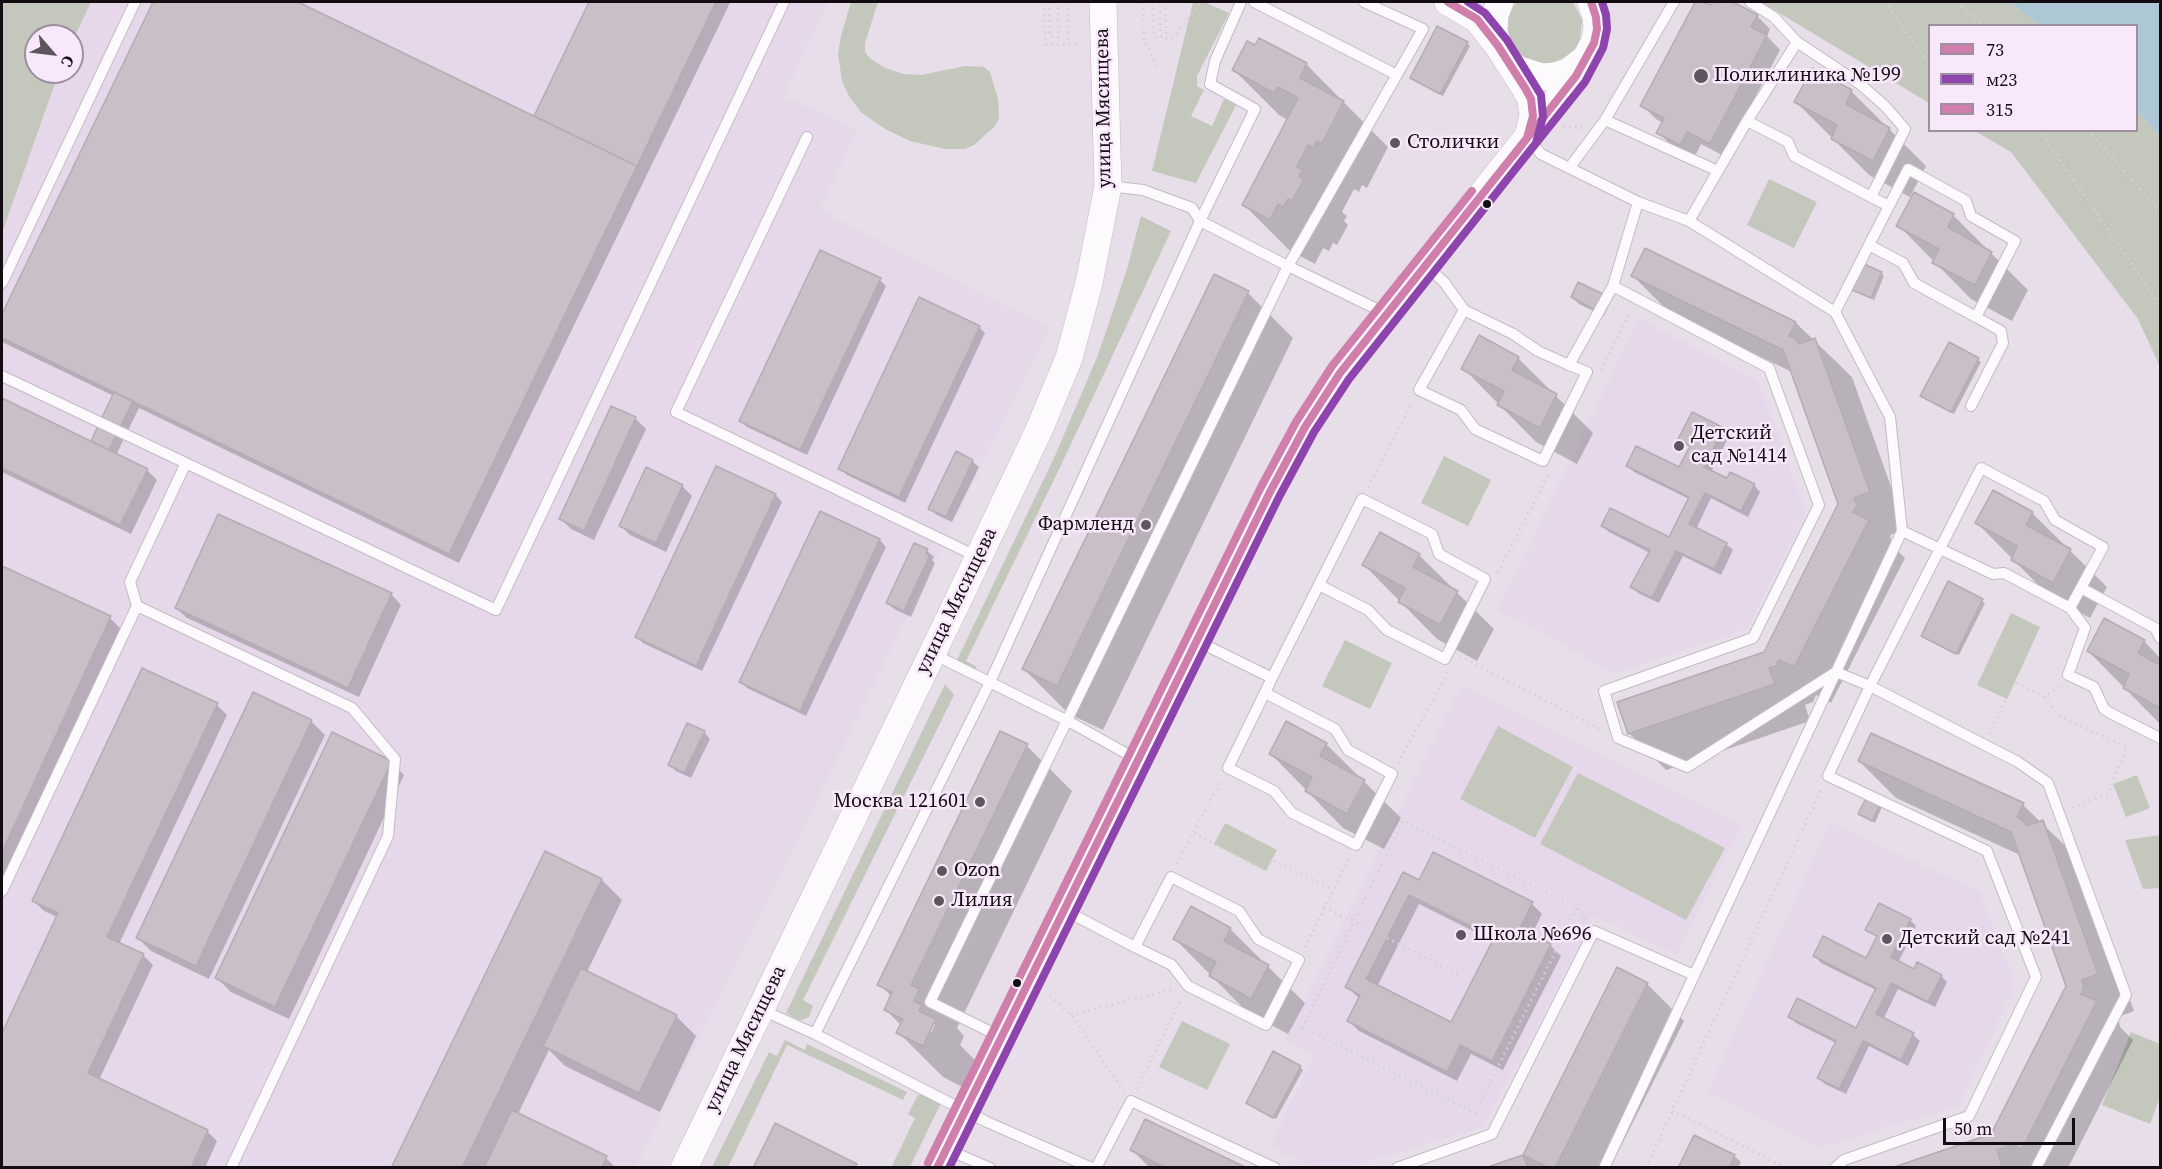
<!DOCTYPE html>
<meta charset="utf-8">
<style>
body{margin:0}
#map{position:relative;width:2162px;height:1169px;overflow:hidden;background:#e8dee9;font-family:"Source Serif 4",serif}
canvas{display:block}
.frame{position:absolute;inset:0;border:3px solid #130d13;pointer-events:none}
.legend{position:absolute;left:1928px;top:24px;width:210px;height:108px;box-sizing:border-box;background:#f9e7fb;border:2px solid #9d909e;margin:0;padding:8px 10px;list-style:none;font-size:18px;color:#130d13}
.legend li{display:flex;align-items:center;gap:12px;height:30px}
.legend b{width:30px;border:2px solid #9d909e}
.north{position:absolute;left:24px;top:24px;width:60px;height:60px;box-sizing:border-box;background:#f9e7fb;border:2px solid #9d909e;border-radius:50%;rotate:118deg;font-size:16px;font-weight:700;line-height:24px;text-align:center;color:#130d13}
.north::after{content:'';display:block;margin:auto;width:21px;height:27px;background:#5e565e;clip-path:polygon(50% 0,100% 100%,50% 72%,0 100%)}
.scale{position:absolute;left:1943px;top:1118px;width:132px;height:27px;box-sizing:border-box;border:3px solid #130d13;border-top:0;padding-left:8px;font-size:18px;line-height:21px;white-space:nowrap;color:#130d13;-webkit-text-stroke:4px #f9e7fb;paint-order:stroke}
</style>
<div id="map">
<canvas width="2162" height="1169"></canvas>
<div class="frame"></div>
<ul class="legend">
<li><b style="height:8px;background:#d07eac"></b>73</li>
<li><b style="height:8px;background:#8e44ad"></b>м23</li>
<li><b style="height:8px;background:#d07eac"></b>315</li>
</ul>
<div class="north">С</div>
<div class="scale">50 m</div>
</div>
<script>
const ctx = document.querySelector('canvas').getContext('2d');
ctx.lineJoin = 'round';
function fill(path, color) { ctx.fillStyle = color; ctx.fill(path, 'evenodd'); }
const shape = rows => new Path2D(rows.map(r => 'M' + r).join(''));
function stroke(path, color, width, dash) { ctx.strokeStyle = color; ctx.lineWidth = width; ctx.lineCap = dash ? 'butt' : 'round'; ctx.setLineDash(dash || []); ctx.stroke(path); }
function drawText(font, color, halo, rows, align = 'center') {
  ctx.font = font + ' "Source Serif 4",serif'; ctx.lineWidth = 5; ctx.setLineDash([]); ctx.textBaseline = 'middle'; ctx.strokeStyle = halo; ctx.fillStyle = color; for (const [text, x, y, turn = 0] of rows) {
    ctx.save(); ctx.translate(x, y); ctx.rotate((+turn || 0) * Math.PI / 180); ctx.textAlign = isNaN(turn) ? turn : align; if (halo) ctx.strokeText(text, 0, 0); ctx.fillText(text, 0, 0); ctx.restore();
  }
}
const built = shape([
 [2,2,828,2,784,96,857,131,820,210,1050,327,636,1167,2,1168],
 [36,36,72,36,72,72,36,72],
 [1639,319,1758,380,1806,513,1746,630,1615,673,1497,610],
 [1461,686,1742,825,1676,954,1594,917,1484,1127,1351,1167,1311,1167,1270,1147,1315,1054,1285,1039],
 [1831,821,1980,893,2015,985,1959,1106,1818,1148,1707,1093]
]);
const green = shape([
 [2,2,91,2,72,42,72,36,36,36,36,72,59,72,2,233],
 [851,2,878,2,865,43,865,52,871,59,885,68,903,74,921,75,965,66,984,67,990,72,998,99,999,118,995,126,974,145,965,149,946,149,910,141,885,129,862,113,850,98,842,81,838,54,841,36],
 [1193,2,1204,2,1229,13,1197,76,1197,86,1204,90,1191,116,1212,126,1224,99,1236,105,1196,183,1152,171],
 [1516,2,1573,2,1582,20,1580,39,1576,48,1569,55,1552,63,1542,64,1524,58,1517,52,1510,41,1507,30,1507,18],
 [1761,2,2009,2,2039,25,1930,26,1929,103],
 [2137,111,2160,136,2160,367,2138,319,2011,152,1975,131,2136,130],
 [1769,179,1817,202,1794,248,1747,225],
 [1141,216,1171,231,1063,461,966,661,977,667,975,669,956,662,1054,458,1098,355,1127,269],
 [1444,456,1491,480,1468,526,1421,503],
 [2011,613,2040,627,2007,699,1977,685],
 [1345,640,1392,663,1370,709,1322,686],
 [945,684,954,695,803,1000,813,1006,809,1017,802,1020,797,1019,786,1013],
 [1498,726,1573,767,1535,838,1460,799],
 [1578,773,1725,848,1686,920,1540,844],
 [2137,775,2150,808,2126,817,2113,784],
 [1225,823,1277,850,1266,871,1214,844],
 [2160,835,2160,888,2143,889,2125,840],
 [1182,1021,1230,1044,1207,1090,1159,1067],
 [2131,1032,2160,1044,2160,1097,2150,1124,2102,1105],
 [785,1040,805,1050,807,1044,907,1092,903,1100,787,1045,728,1167,712,1167,769,1052,777,1056],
 [918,1095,928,1095,941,1103,910,1167,891,1168,915,1118,908,1114]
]);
const water = shape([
 [2009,2,2160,2,2160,136,2137,111,2136,26,2039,25]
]);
const shadow = shape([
 [154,2,294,2,534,118,591,2,728,2,730,3,459,563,139,408,116,455,147,470,157,480,131,534,2,472,2,400,97,446,93,441,114,396,4,343,2,340,2,317],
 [1697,2,1711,8,1715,2,1730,2,1757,16,1770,29,1767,36,1780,50,1724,156,1701,144,1694,158,1672,146,1658,132,1663,123,1656,119,1642,105],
 [1259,40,1306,64,1388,147,1367,188,1362,185,1359,192,1354,189,1342,212,1347,216,1344,221,1348,225,1337,245,1333,243,1329,251,1323,248,1315,264,1289,250,1244,205,1288,120,1279,115,1234,70,1255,47],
 [1467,43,1470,46,1443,96,1412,78],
 [1813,70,1851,91,1926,166,1910,197,1869,175,1796,102],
 [1915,194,1953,215,2028,290,2012,321,1971,299,1898,225],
 [1646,250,1796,323,1852,377,1906,529,1890,535,1892,545,1905,558,1831,703,1816,695,1813,702,1805,705,1810,721,1666,770,1629,733,1765,653,1840,504,1792,372,1670,313,1633,276],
 [1881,273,1884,276,1874,300,1854,289],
 [880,280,886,286,807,455,747,427,741,421],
 [1248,293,1293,338,1103,730,1069,714,1024,669],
 [1604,296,1610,303,1604,316,1579,304,1572,297],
 [979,327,985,333,905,503,847,475,840,468],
 [1480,337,1518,358,1593,433,1577,464,1536,442,1463,368],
 [1949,344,1981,362,1954,414,1922,396],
 [612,408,636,419,646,429,594,540,571,529,561,519],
 [1723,429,1729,436,1711,472,1728,480,1754,485,1760,492,1748,517,1711,498,1696,529,1726,544,1733,550,1721,575,1683,556,1659,603,1638,593,1632,587,1650,553,1609,532,1603,526,1670,539,1689,499,1634,472,1628,465,1680,469,1691,448,1680,439],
 [972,461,979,467,952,522,937,515,930,508],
 [716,468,776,495,782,502,702,671,643,643,637,637],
 [682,486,692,496,666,552,630,535,620,525],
 [821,513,880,540,886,547,806,716,747,688,741,682],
 [2032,513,2107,587,2090,618,2050,597,1977,523],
 [927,551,934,557,932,560,935,563,911,617,894,609,888,603],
 [1419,555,1494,629,1477,661,1437,639,1364,565],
 [2,568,110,618,120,628,2,883],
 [1949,584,1985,603,1959,655,1923,636],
 [391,594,401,605,359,697,187,618,176,608],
 [2144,641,2160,658,2160,724,2088,651],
 [253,694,311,721,325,735,209,979,151,951,138,938],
 [217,705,227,715,119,944,143,955,153,965,99,1080,207,1131,217,1141,205,1168,2,1168,2,1034,57,917,44,911,34,901],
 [704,732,710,739,691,778,676,771,669,764],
 [1326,744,1401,818,1384,849,1343,828,1271,754],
 [1027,746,1072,791,957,1028,964,1036,960,1045,980,1065,968,1090,943,1077,898,1032,901,1025,886,1010,892,997,879,984],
 [933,1022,935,1025,931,1033,929,1031],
 [1859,761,2023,805,2079,859,2134,1011,2118,1017,2120,1027,2133,1040,2068,1168,1896,1168,1992,1135,2067,986,2020,855,1896,798],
 [391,762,404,775,289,1019,231,992,217,978],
 [1880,804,1882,807,1875,823,1860,814],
 [546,853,602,880,622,900,587,972,676,1016,696,1036,660,1112,565,1066,549,1050,518,1114,606,1158,616,1168,393,1168],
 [1404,874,1419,882,1532,904,1542,914,1531,936,1551,946,1561,956,1503,1070,1471,1054,1457,1081,1359,1031,1349,1021,1360,999,1347,987],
 [1419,904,1493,941,1452,1024,1377,987],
 [1910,920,1916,926,1898,963,1915,971,1941,976,1947,982,1935,1007,1898,989,1883,1020,1913,1035,1920,1041,1908,1066,1869,1046,1846,1094,1825,1084,1819,1078,1836,1043,1796,1023,1790,1016,1857,1030,1876,990,1821,963,1815,956,1867,960,1878,938,1867,930],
 [1230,929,1305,1003,1288,1034,1248,1013,1175,939],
 [1618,969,1647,984,1684,1021,1610,1168,1489,1168,1524,1156],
 [1300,1067,1303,1070,1276,1119,1247,1103],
 [1132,1150,1243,1168,1150,1168],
 [1734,1156,1741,1162,1738,1168,1680,1168]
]);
const building = shape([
 [153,2,298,2,637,166,449,554,2,338,2,314,153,2],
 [589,2,716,2,637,166,534,116,589,2],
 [1695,2,1703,2,1711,5,1713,2,1733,2,1758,15,1751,27,1767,35,1710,144,1687,132,1680,145,1656,133,1664,118,1640,106,1695,2],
 [1437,26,1468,42,1440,94,1410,78,1437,26],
 [1259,38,1307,63,1300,78,1344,101,1322,144,1317,141,1313,148,1308,145,1297,167,1303,170,1299,176,1304,179,1292,201,1288,199,1283,207,1278,204,1270,220,1242,205,1298,98,1278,87,1274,93,1232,70,1247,41,1255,45,1259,38],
 [1812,68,1852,90,1846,104,1890,128,1873,161,1831,139,1837,125,1794,102,1812,68],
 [1914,192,1954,214,1948,227,1992,252,1975,285,1932,263,1939,249,1896,226,1914,192],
 [1645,248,1796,322,1789,336,1796,339,1799,344,1815,338,1870,492,1854,498,1857,505,1853,512,1869,520,1794,667,1779,660,1776,666,1769,668,1775,684,1628,734,1617,702,1764,652,1838,504,1783,350,1631,276,1645,248],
 [820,250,881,278,800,450,739,421,820,250],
 [1864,264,1882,272,1871,298,1852,290,1864,264],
 [1214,274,1249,291,1057,686,1022,669,1214,274],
 [1578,282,1605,295,1597,311,1571,297,1578,282],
 [919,297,980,326,899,497,838,469,919,297],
 [1479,335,1519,357,1512,370,1557,394,1540,428,1497,405,1504,391,1461,369,1479,335],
 [1949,342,1979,358,1951,412,1920,396,1949,342],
 [114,392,133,401,109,450,91,441,114,392],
 [2,398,148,469,120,525,2,468,2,398],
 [611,406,636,417,584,531,559,519,611,406],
 [1692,412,1724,428,1704,467,1727,478,1730,472,1755,484,1741,511,1705,493,1689,524,1727,543,1714,569,1676,551,1652,598,1630,587,1650,550,1601,526,1610,508,1669,537,1689,497,1626,466,1636,446,1679,467,1690,446,1678,439,1692,412],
 [956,451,973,460,946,517,928,509,956,451],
 [716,466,776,494,696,666,635,637,716,466],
 [646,467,683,485,656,543,619,526,646,467],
 [1993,490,2033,512,2026,525,2071,549,2053,583,2011,560,2017,546,1975,523,1993,490],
 [820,511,880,539,800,711,739,682,820,511],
 [218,514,392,593,348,688,175,608,218,514],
 [1380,532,1420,554,1413,567,1458,591,1440,625,1398,602,1405,588,1362,565,1380,532],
 [914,543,928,549,926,554,930,555,904,611,886,603,914,543],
 [2,566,111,616,2,852,2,566],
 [1948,581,1983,599,1956,654,1921,636,1948,581],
 [2104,618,2145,640,2138,653,2160,665,2160,708,2123,688,2129,674,2087,651,2104,618],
 [142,668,218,703,107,937,144,954,88,1073,208,1130,191,1168,2,1168,2,1033,58,913,32,901,142,668],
 [253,692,312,720,196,966,136,938,253,692],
 [1286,721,1327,743,1320,756,1365,780,1347,814,1305,791,1312,777,1269,754,1286,721],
 [687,723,705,731,684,773,668,765,687,723],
 [1000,731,1028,744,911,985,920,989,914,1001,922,1005,919,1011,936,1019,923,1046,896,1033,903,1019,884,1010,892,992,877,985,1000,731],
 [332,732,392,761,275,1007,215,978,332,732],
 [1871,733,2024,803,2017,817,2023,821,2027,826,2043,820,2098,974,2082,980,2084,987,2081,994,2097,1001,2022,1149,2007,1142,2004,1148,1997,1150,2002,1166,1999,1168,1891,1168,1991,1134,2066,986,2011,832,1858,761,1871,733],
 [1867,796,1881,803,1872,821,1858,814,1867,796],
 [545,851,602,879,462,1168,391,1168,545,851],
 [1433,852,1533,902,1520,928,1551,944,1492,1061,1460,1045,1447,1072,1347,1021,1360,995,1345,987,1403,872,1419,880,1433,852],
 [1409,895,1494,938,1451,1022,1366,979,1409,895],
 [1879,903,1911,919,1891,957,1914,969,1917,962,1942,975,1928,1002,1891,983,1876,1014,1914,1033,1901,1060,1863,1041,1839,1089,1817,1078,1836,1041,1788,1017,1797,998,1856,1028,1876,988,1813,956,1823,936,1866,958,1877,936,1865,930,1879,903],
 [1191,906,1231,928,1224,941,1269,965,1251,999,1209,976,1216,962,1173,939,1191,906],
 [1617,967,1648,983,1555,1168,1549,1168,1523,1155,1617,967],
 [581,968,677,1015,639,1093,543,1046,581,968],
 [1273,1051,1301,1066,1273,1118,1246,1103,1273,1051],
 [512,1110,607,1156,602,1168,484,1168,512,1110],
 [1145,1119,1247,1168,1167,1168,1160,1165,1130,1150,1145,1119],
 [775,1123,857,1164,855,1168,753,1168,775,1123],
 [1694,1135,1735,1155,1729,1168,1678,1168,1694,1135],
 [1523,1155,1528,1168,1485,1168,1523,1155]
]);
const path = shape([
 [1044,2,1046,45,1081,44],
 [1049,2,1050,37,1059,37,1058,2],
 [1067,2,1069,44],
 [1143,2,1144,40,1157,66],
 [1153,2,1154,37,1161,37,1160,2],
 [1165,2,1166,38,1174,37,1201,2],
 [1885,2,1923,56,1930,59],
 [1957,2,1983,26],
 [1563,127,1584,127],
 [2039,130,2160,305],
 [2088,130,2160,212],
 [1601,370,1630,311],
 [1368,487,1413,402],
 [1498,573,1548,475],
 [1460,656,1600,729],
 [2044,697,2059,716,2127,747,2108,794,2071,808],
 [1989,734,2015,682,2044,697,2060,686],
 [1398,763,1448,672],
 [1194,833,1266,871,1272,860,1333,890],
 [1177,864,1221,780],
 [1324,907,1373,931],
 [1577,908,1475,1113,1303,1027,1403,821,1577,908,1587,922],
 [1387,938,1462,977],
 [1305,947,1350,857],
 [1050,996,1071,1015,1124,1091],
 [1071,1015,1174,989],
 [1136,1089,1182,998],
 [1672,1111,1786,1168],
 [1646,1168,1822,788]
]);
const service = shape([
 [1254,2,1397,75],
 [1750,2,1774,17,1797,42],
 [1605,120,1718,171],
 [1747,121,1788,142,1794,156,1871,197],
 [807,137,676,412,978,557],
 [1528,138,1541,154,1638,202,1689,221,1835,312,1890,417,1902,531,1604,1168],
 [1570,167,1605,120,1674,2],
 [1108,186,1143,190,1192,208,1200,221,1288,266,1423,29,1364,2],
 [1689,221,1747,121,1797,42,1860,84,1885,106,1905,129,1871,197,1889,206],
 [1426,266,1444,282,1464,310,1513,334,1538,351,1569,365],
 [2,283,135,2],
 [1613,286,1769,368,1819,505,1753,638,1604,691,1618,738,1687,767,1836,672,1870,686,2018,762,2048,783,2126,995,2036,1168],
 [1464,310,1419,390,1461,410,1475,429,1543,461,1587,372,1569,365,1613,286,1638,202],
 [1835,312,1869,245,1889,206,1908,169,1966,201,1971,216,2015,241,1976,317,1914,283,1903,263,1869,245],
 [2,376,496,610,784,2],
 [1971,406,2003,343,2001,331,1976,317],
 [186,463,130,582,137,606,352,708,395,759,388,836,231,1168],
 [1902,531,1993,574,2004,573,2070,608],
 [2081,588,2155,628,2160,638],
 [1197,641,1272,678,1362,499,1432,534,1439,554,1485,579,1445,659,1387,630,1368,610,1319,585],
 [933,654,1068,721,1138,760],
 [1265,693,1335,729,1348,750,1392,774,1356,845,1292,813,1274,791,1228,768,1272,678],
 [2,891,137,606],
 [1064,910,1135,947,1172,965,1188,986,1266,1025,1299,960,1258,939,1239,911,1171,877,1135,947],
 [760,1009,815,1034,987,1122,1092,1168],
 [815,1034,990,682,1200,221,1255,109,1210,84,1215,61,1241,2],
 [1001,1037,930,1002,1288,266,1387,314],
 [946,1149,990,1168],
 [1096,1168,1131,1101,1275,1168],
 [1397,1168,1492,1134,1594,931,1694,975],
 [1835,1168,1844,1160,1969,1116,2036,977,1987,851,1828,776,1870,686,1981,468,2044,501,2055,520,2103,547,2070,608,2085,628,2068,675,2094,687,2104,709,2112,714,2160,738]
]);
const tertiary = shape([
 [1448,2,1477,19,1498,46,1525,88,1531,99,1533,116,1528,137],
 [1498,46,1494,31,1495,15,1500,2],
 [1508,61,1517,69,1542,77,1555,76,1568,72,1583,60],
 [684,1168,961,594,1039,430,1069,358,1089,283,1108,186,1103,2],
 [937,1168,1270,492,1305,427,1340,373,1576,76,1594,43,1597,29,1596,17,1591,2]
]);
const bus1 = shape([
 [1513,156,1576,76,1594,43,1597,29,1596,17,1591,2],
 [937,1168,1270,492,1305,427,1340,373,1527,138,1533,116,1531,99,1525,88,1498,46,1477,19,1448,2]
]);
const bus2 = shape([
 [1521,162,1585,82,1603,48,1607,29,1606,15,1602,2],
 [949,1168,1279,497,1314,432,1349,379,1536,143,1543,117,1541,95,1507,40,1485,13,1468,2]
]);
const bus3 = shape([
 [928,1163,1261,487,1296,422,1332,366,1472,191]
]);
const markers = [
 [1701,76,8,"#5e565e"],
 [1395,143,6,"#5e565e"],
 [1487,204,5,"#130d13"],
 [1679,446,6,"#5e565e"],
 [1146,525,6,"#5e565e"],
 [980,802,6,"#5e565e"],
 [942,871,6,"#5e565e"],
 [939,901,6,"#5e565e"],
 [1461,935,6,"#5e565e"],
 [1887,939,6,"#5e565e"],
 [1017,983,5,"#130d13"]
];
const poiNames = [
 ["Поликлиника №199",1714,76],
 ["Столички",1407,143],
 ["Детский",1691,434],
 ["сад №1414",1691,457],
 ["Фармленд",1134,525,"right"],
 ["Москва 121601",968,802,"right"],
 ["Ozon",954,871],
 ["Лилия",951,901],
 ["Школа №696",1473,935],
 ["Детский сад №241",1899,939]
];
const streetNames = [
 ["улица Мясищева",1104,108,-91],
 ["улица Мясищева",957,601,-64],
 ["улица Мясищева",746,1039,-64]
];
fill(built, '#e7d7ea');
fill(green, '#c3c7bc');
fill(water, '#aec7d5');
fill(shadow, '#0003');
fill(building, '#c8bfc7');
stroke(building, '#b4abb3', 1.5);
stroke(service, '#c2bbc3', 12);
stroke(tertiary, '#c2bbc3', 28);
stroke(path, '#d4d1d4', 3, [1.5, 4.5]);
stroke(service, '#fcfafc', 10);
stroke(tertiary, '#fcfafc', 27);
stroke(bus1, '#d07eac', 8);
stroke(bus2, '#8e44ad', 8);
stroke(bus3, '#d07eac', 8);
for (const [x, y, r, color] of markers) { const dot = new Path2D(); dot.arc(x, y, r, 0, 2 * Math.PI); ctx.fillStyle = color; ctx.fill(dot); stroke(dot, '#f9e7fb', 2); }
drawText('20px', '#130d13', '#f9e7fb', poiNames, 'left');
drawText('20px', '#130d13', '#f9e7fb', streetNames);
</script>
